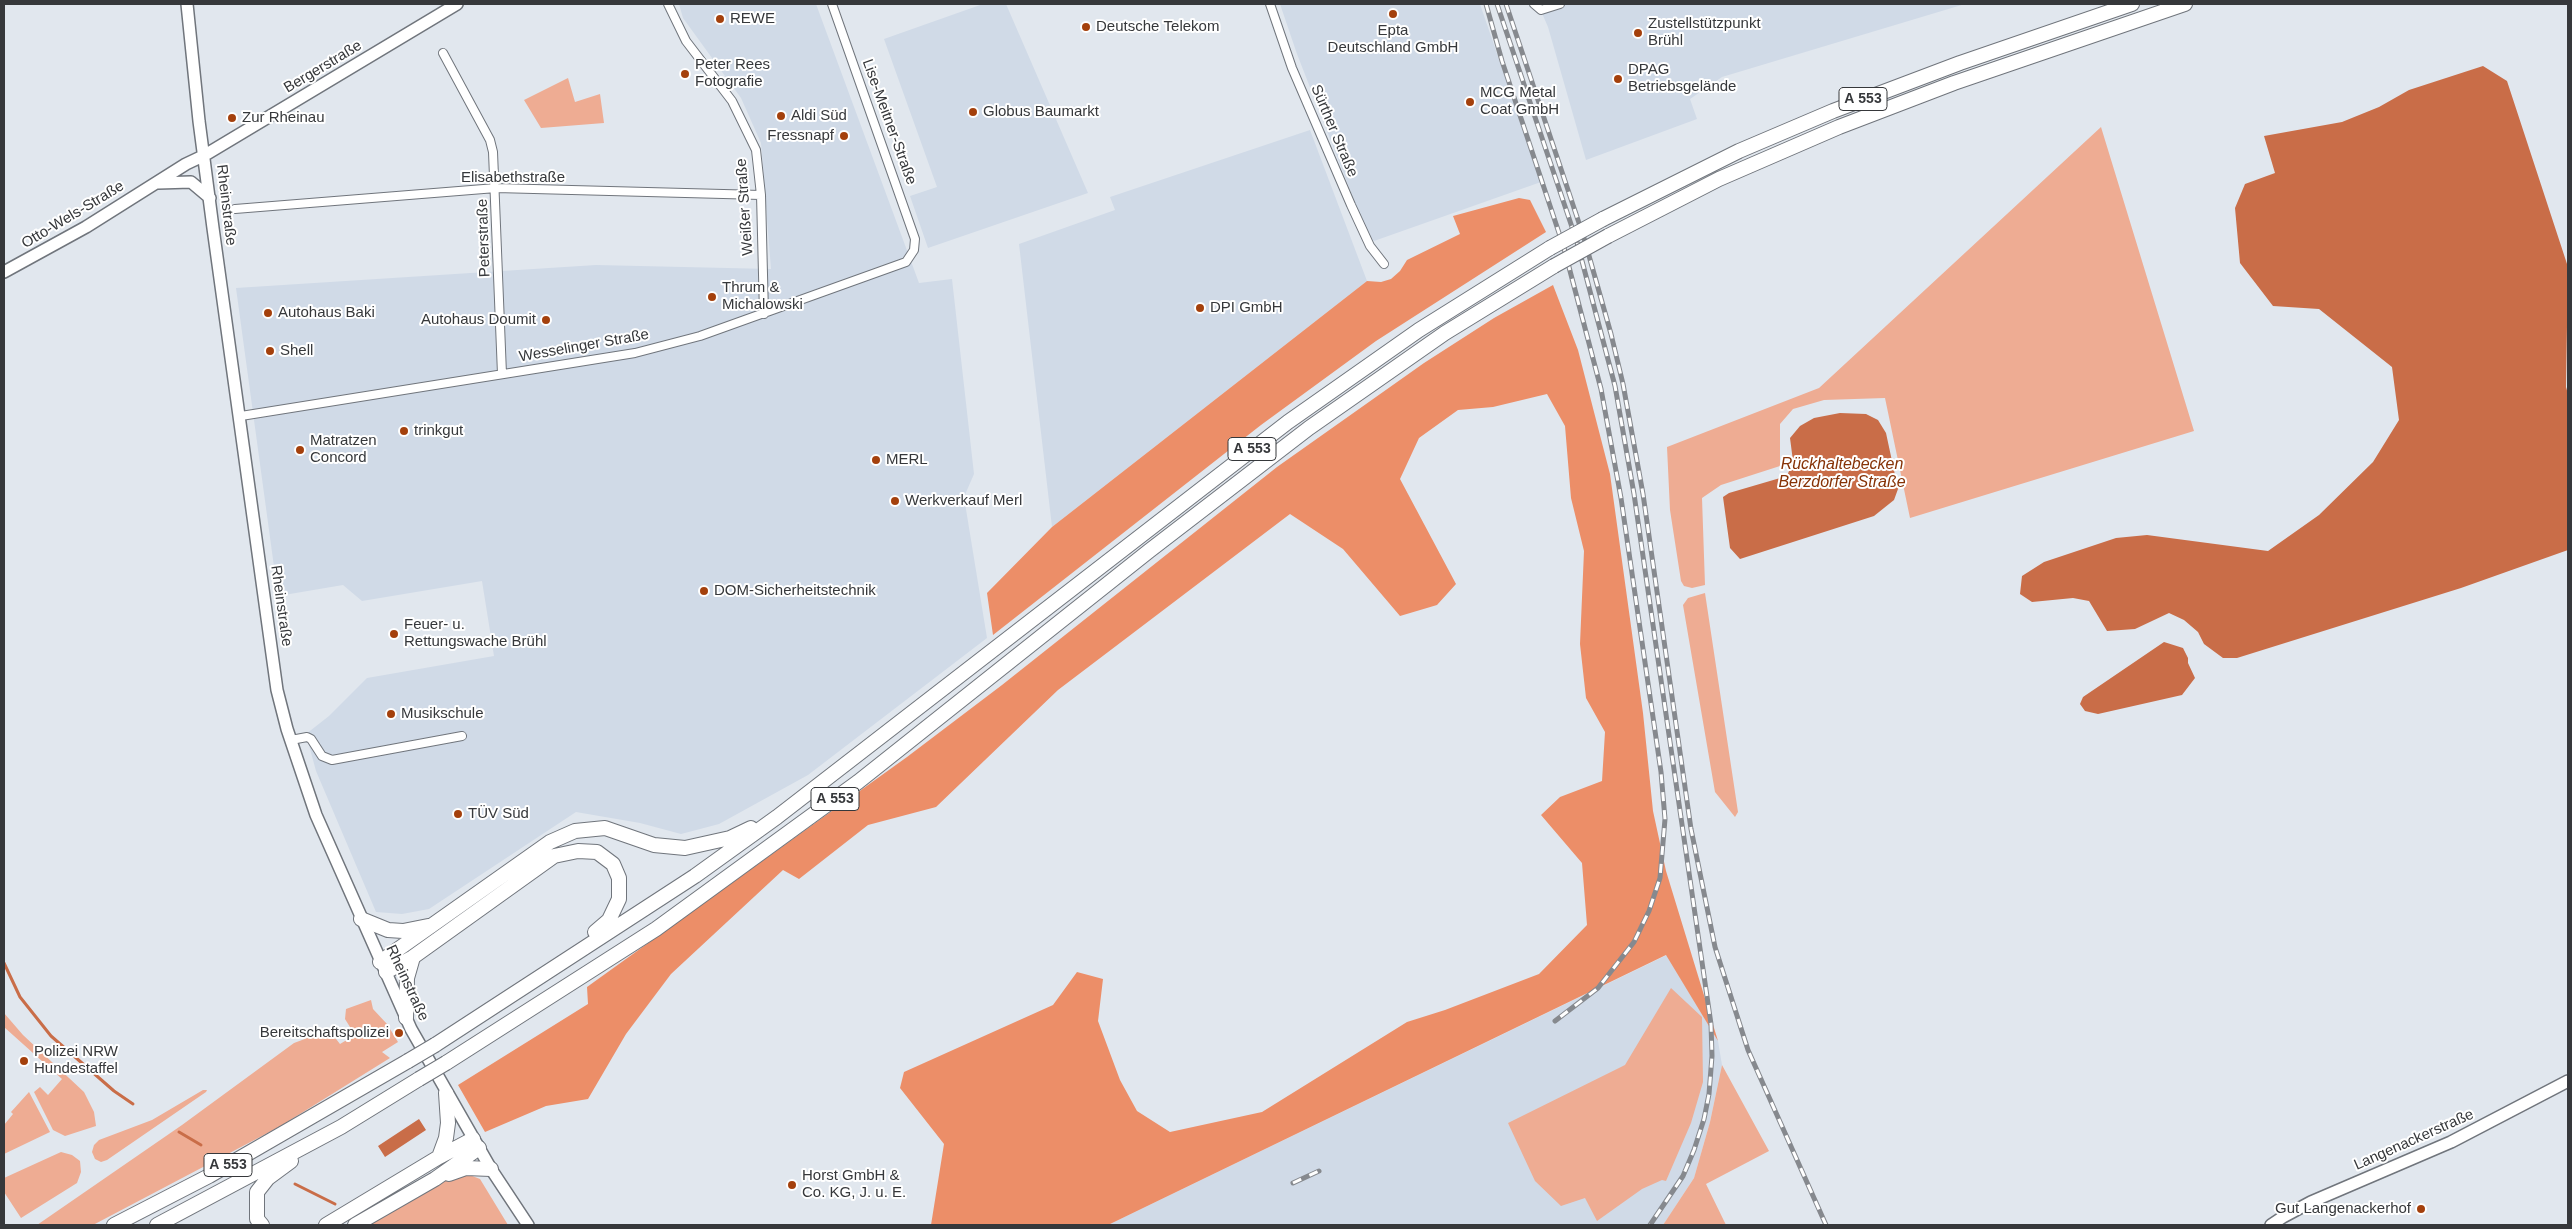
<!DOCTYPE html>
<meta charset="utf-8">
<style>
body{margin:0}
#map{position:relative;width:2572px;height:1229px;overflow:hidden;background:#e1e7ee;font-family:Helvetica,sans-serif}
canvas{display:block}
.frame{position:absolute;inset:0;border:5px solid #36383b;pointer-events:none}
</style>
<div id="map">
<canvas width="2572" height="1229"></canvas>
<div class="frame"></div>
</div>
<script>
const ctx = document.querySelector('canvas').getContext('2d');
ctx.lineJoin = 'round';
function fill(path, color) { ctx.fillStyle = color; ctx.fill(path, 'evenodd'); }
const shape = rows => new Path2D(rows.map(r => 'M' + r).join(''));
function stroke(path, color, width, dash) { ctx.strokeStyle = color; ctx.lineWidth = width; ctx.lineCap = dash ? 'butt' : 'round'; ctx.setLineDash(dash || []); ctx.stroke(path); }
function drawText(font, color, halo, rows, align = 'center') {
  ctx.font = font + ' Helvetica,sans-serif'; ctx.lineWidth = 4; ctx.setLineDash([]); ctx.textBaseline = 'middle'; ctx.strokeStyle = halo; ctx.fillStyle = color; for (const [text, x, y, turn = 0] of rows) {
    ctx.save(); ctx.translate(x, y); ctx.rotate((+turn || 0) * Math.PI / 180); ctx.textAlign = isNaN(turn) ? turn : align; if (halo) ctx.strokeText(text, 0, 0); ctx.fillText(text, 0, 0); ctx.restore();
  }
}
const built = shape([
 [679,4,816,4,919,283,952,279,974,474,964,497,987,638,808,775,719,824,681,834,640,823,576,812,429,909,402,914,376,912,316,771,306,734,329,716,367,678,494,656,482,581,362,601,343,585,278,596,236,288,596,265,771,269,761,143,741,98,683,18],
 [983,4,1006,4,1088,193,928,248,910,196,937,187,884,39],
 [1280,4,1480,4,1541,182,1374,241,1368,236,1297,54],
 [1538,4,1965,4,1722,77,1690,99,1697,119,1586,160,1548,27],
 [1310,130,1367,281,1052,527,1019,244,1115,210,1110,197],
 [1667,955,1718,1041,1722,1065,1710,1122,1694,1178,1663,1225,1108,1225]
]);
const green = shape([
 [568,78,575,102,600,94,604,123,541,128,524,100],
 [2101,127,2194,431,1910,518,1885,398,1824,400,1793,409,1780,424,1780,466,1721,485,1702,498,1705,585,1692,588,1684,586,1681,581,1670,510,1667,447,1819,388],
 [1705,593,1738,812,1735,817,1715,792,1683,605,1688,598],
 [1671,988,1702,1017,1703,1082,1691,1123,1666,1181,1662,1180,1642,1189,1597,1221,1585,1198,1561,1206,1535,1181,1508,1123,1625,1065],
 [371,1000,373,1009,387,1024,398,1042,382,1052,390,1058,279,1127,93,1225,37,1225,182,1125,294,1043,329,1030,340,1044,355,1035,345,1019,346,1009],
 [4,1013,23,1035,84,1092,94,1112,96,1126,65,1136,53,1130,34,1092,40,1087,48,1095,62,1079,4,1027],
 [1722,1065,1769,1151,1706,1184,1726,1225,1663,1225,1694,1178,1710,1122],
 [203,1090,207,1090,206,1092,107,1160,101,1162,95,1159,92,1152,94,1145,99,1140,152,1120],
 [29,1092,50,1132,4,1154,4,1125,13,1114,11,1112],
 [61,1152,72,1155,80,1161,81,1172,77,1183,21,1218,4,1192,4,1178],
 [462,1172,480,1179,508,1225,365,1225]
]);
const forest = shape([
 [1519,198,1530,200,1546,232,1376,341,1261,425,993,635,987,593,1052,527,1367,281,1381,282,1391,279,1400,271,1407,260,1460,234,1453,216],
 [1553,285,1578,350,1610,474,1643,713,1653,811,1666,871,1718,1041,1666,955,1108,1225,931,1225,944,1144,900,1088,904,1072,1053,1005,1077,972,1103,979,1098,1021,1120,1080,1137,1111,1170,1132,1262,1112,1407,1022,1445,1010,1539,974,1587,925,1582,863,1541,815,1560,797,1602,781,1605,732,1586,698,1580,644,1584,551,1571,498,1565,426,1547,394,1493,407,1458,410,1419,438,1400,479,1456,584,1437,605,1400,616,1343,549,1290,514,1058,690,936,807,868,825,799,879,783,870,671,974,626,1034,588,1099,546,1106,485,1132,458,1085,588,1004,587,987,907,757,1002,685,1277,467,1424,363,1494,318]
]);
const water = shape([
 [2483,66,2507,81,2568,267,2566,387,2568,394,2568,550,2461,588,2237,658,2223,658,2204,644,2198,632,2184,620,2169,613,2135,629,2107,631,2089,601,2073,598,2032,602,2020,594,2022,576,2044,562,2116,538,2147,535,2268,551,2319,515,2373,462,2399,420,2392,367,2319,309,2273,306,2240,263,2235,208,2245,184,2275,173,2264,136,2342,122,2379,107,2409,90],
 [1840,413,1866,414,1878,420,1886,433,1898,489,1894,500,1874,516,1740,559,1730,548,1723,497,1729,493,1787,476,1793,461,1790,438,1800,426,1814,418],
 [2164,642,2183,648,2188,658,2188,663,2195,678,2182,695,2098,714,2085,711,2080,704,2083,697],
 [419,1119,426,1130,385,1157,378,1146]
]);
const stream = shape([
 [4,963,20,997,51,1036,114,1091,133,1104],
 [179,1132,201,1145],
 [295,1184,335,1204]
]);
const street = shape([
 [668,4,686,41,732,101,756,150,761,195,764,314],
 [1270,4,1292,68,1351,205,1370,246,1384,264],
 [1534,4,1541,10,1560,4],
 [443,53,490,140,493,152,502,374],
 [235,209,496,188,761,195],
 [241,416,635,353,700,336,906,262,914,250,915,239,832,4],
 [291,740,307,737,311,739,322,756,332,760,462,736]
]);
const secondary = shape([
 [187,4,199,121,213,228,277,690,287,729,316,815,411,1029,491,1169,528,1225],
 [158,183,191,182,210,198],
 [4,272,86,227,186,164,205,155,457,4],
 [2271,1225,2283,1217,2311,1202,2451,1142,2568,1081]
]);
const highway = shape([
 [1603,219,1739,151,1833,111,1960,63,2132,4],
 [1608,236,1719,179,1839,127,1954,83,2185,4],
 [361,919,388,930,403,931,428,926],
 [380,962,550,842,575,831,605,828,654,845,685,848,730,838,751,828],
 [386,972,413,957,554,856,578,851,597,852,613,864,619,878,619,899,609,920,595,932],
 [406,1018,407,978,413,957],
 [435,1045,695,876,777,817,1288,422,1419,330,1550,248],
 [446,1063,656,929,858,782,1149,551,1309,428,1445,333,1554,266],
 [439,1157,446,1138,448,1123,446,1093],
 [449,1174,466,1168,491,1169],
 [114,1225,209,1176,408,1061],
 [157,1225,341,1127,419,1079],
 [262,1225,257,1219,257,1192,268,1178,291,1161],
 [326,1225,439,1157,473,1139],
 [355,1225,435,1179,479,1148]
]);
const rail = shape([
 [1486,4,1502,61,1564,248,1601,389,1621,498,1661,772,1665,819,1660,878,1649,911,1634,942,1598,988,1555,1021],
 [1497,4,1577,242,1615,386,1634,494,1711,1024,1712,1056,1709,1094,1704,1119,1694,1150,1683,1176,1650,1225],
 [1506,4,1584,238,1611,334,1623,384,1643,494,1691,829,1715,947,1748,1050,1826,1225],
 [1293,1183,1319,1171]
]);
const highwayBridge = shape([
 [1550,248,1603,219],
 [1554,266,1608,236],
 [408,1061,435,1045],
 [419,1079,446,1063]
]);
const markers = [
 [1393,14,5,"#a4400c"],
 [720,19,5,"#a4400c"],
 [1086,27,5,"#a4400c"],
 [1638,33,5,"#a4400c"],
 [685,74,5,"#a4400c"],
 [1618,79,5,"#a4400c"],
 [1470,102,5,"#a4400c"],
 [973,112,5,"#a4400c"],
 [781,116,5,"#a4400c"],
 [232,118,5,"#a4400c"],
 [844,136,5,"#a4400c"],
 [712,297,5,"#a4400c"],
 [1200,308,5,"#a4400c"],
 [268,313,5,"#a4400c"],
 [546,320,5,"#a4400c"],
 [270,351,5,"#a4400c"],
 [404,431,5,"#a4400c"],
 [300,450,5,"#a4400c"],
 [876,460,5,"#a4400c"],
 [895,501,5,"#a4400c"],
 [704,591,5,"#a4400c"],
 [394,634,5,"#a4400c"],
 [391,714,5,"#a4400c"],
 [458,814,5,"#a4400c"],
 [399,1033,5,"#a4400c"],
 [24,1061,5,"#a4400c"],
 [792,1185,5,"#a4400c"],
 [2421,1209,5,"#a4400c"]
];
const shields = [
 [1863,99,48],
 [1252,449,48],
 [835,799,48],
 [228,1165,48]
];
const shieldNames = [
 ["A 553",1863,99],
 ["A 553",1252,449],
 ["A 553",835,799],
 ["A 553",228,1165]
];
const poiNames = [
 ["REWE",730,19],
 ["Zustellstützpunkt",1648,24],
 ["Brühl",1648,41],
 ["Deutsche Telekom",1096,27],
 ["Epta",1393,31,"center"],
 ["Deutschland GmbH",1393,48,"center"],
 ["Peter Rees",695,65],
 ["Fotografie",695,82],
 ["DPAG",1628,70],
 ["Betriebsgelände",1628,87],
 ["MCG Metal",1480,93],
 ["Coat GmbH",1480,110],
 ["Globus Baumarkt",983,112],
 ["Aldi Süd",791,116],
 ["Zur Rheinau",242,118],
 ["Fressnapf",834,136,"right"],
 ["Thrum &",722,288],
 ["Michalowski",722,305],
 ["DPI GmbH",1210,308],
 ["Autohaus Baki",278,313],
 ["Autohaus Doumit",536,320,"right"],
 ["Shell",280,351],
 ["trinkgut",414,431],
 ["Matratzen",310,441],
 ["Concord",310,458],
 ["MERL",886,460],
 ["Werkverkauf Merl",905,501],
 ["DOM-Sicherheitstechnik",714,591],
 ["Feuer- u.",404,625],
 ["Rettungswache Brühl",404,642],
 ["Musikschule",401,714],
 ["TÜV Süd",468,814],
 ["Bereitschaftspolizei",389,1033,"right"],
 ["Polizei NRW",34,1052],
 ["Hundestaffel",34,1069],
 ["Horst GmbH &",802,1176],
 ["Co. KG, J. u. E.",802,1193],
 ["Gut Langenackerhof",2411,1209,"right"]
];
const streetNames = [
 ["Bergerstraße",323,67,-31],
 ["Lise-Meitner-Straße",889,122,70],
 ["Sürther Straße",1334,131,67],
 ["Elisabethstraße",513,178],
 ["Rheinstraße",226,205,83],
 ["Weißer Straße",745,207,-94],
 ["Otto-Wels-Straße",73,215,-31],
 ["Peterstraße",484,238,-92],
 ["Wesselinger Straße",584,346,-10],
 ["Rheinstraße",281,606,82],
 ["Rheinstraße",407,983,65],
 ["Langenackerstraße",2414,1140,-24]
];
const waterNames = [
 ["Rückhaltebecken",1842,465],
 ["Berzdorfer Straße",1842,483]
];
fill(built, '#d0dae7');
fill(green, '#eeac93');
fill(forest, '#ec8e68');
fill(water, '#c96d48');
stroke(stream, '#c96d48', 3);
stroke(street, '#70757c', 10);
stroke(secondary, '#70757c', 14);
stroke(highway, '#70757c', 16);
stroke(street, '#fff', 8);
stroke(secondary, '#fff', 11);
stroke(highway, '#fff', 14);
stroke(rail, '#86898e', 5);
stroke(rail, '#fff', 3, [9]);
stroke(highwayBridge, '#70757c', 16, []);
stroke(highwayBridge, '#fff', 14);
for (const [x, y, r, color] of markers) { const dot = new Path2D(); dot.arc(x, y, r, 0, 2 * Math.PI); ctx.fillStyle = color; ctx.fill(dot); stroke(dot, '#fff', 2); }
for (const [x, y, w] of shields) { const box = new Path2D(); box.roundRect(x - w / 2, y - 11.5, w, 23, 4); ctx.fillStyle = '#fff'; ctx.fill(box); stroke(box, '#36383b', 1); }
drawText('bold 14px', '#36383b', null, shieldNames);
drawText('15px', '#36383b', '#fff', poiNames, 'left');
drawText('15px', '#36383b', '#fff', streetNames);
drawText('italic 16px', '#863206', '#fff', waterNames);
</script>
